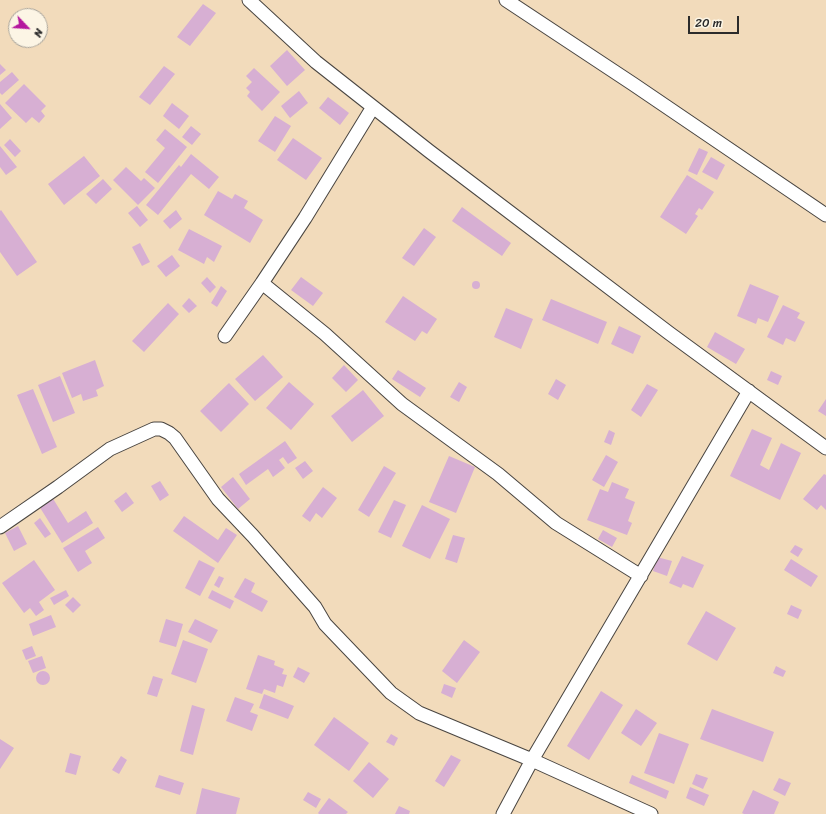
<!DOCTYPE html>
<style>
body{margin:0}
#map{position:relative;width:826px;height:814px;overflow:hidden;background:#f2dbbb;font-family:Sriracha,sans-serif}
canvas{display:block}
.north{position:absolute;left:8px;top:8px;width:40px;height:40px;box-sizing:border-box;background:#fcf5e5;border:1px solid #a8a49b;border-radius:50%;rotate:115deg;font-size:11px;font-weight:700;line-height:16px;text-align:center;color:#2b2b2b}
.north::after{content:'';display:block;margin:auto;width:14px;height:18px;background:#b5179e;clip-path:polygon(50% 0,100% 100%,50% 72%,0 100%)}
.scale{position:absolute;left:688px;top:16px;width:51px;height:18px;box-sizing:border-box;border:2px solid #2b2b2b;border-top:0;padding-left:5px;font-size:12px;line-height:14px;white-space:nowrap;color:#2b2b2b;-webkit-text-stroke:3px #fcf5e5;paint-order:stroke}
</style>
<div id="map">
<canvas width="826" height="814"></canvas>
<div class="north">N</div>
<div class="scale">20 m</div>
</div>
<script>
const ctx = document.querySelector('canvas').getContext('2d');
ctx.lineJoin = 'round';
function fill(path, color) { ctx.fillStyle = color; ctx.fill(path, 'evenodd'); }
const shape = rows => new Path2D(rows.map(r => 'M' + r).join(''));
function stroke(path, color, width, dash) { ctx.strokeStyle = color; ctx.lineWidth = width; ctx.lineCap = dash ? 'butt' : 'round'; ctx.setLineDash(dash || []); ctx.stroke(path); }
const building = shape([
 [203,4,216,13,190,46,177,37],
 [287,50,305,70,287,86,270,66],
 [0,64,6,70,0,75],
 [164,66,175,74,150,105,139,97],
 [254,68,280,92,262,111,247,96,250,92,246,88,252,82,246,76],
 [12,72,19,80,2,95,0,93,0,82],
 [24,84,46,106,41,111,45,116,39,123,32,117,26,123,5,103],
 [299,91,308,103,290,118,281,106],
 [328,97,349,113,340,125,319,108],
 [172,103,189,116,179,129,163,116],
 [0,104,12,118,0,129],
 [275,116,291,126,275,152,258,141],
 [191,126,201,134,192,145,182,137],
 [165,129,187,147,158,183,145,172,165,148,156,140],
 [293,138,322,158,306,180,277,160],
 [10,139,21,151,15,157,4,145],
 [0,146,17,167,6,175,0,167],
 [699,148,708,152,697,175,688,171],
 [191,154,219,177,209,189,191,174,158,215,146,205,179,165,181,167],
 [84,156,100,176,64,205,48,184],
 [711,157,725,165,717,180,702,172],
 [126,167,141,181,144,178,155,188,138,205,113,180],
 [687,175,714,192,702,210,699,208,695,214,698,216,686,234,660,217],
 [103,179,112,189,96,204,86,194],
 [218,191,232,199,235,194,248,201,244,208,263,220,250,243,204,215],
 [137,206,148,220,140,227,128,213],
 [462,207,511,243,502,256,452,221],
 [1,210,37,262,17,276,0,252,0,211],
 [176,210,182,219,170,229,163,221],
 [424,228,436,237,414,266,402,258],
 [189,229,222,246,214,262,207,257,204,264,178,250],
 [140,243,150,262,142,266,132,247],
 [172,255,180,266,166,277,157,266],
 [207,277,216,287,210,293,201,283],
 [301,277,323,293,313,306,291,290],
 '472 285a4 4 0 1 1 8 0a4 4 0 1 1-8 0Z',
 [750,284,779,296,768,322,758,318,756,324,737,316],
 [221,286,227,291,217,307,211,303],
 [403,296,437,319,427,334,422,331,415,341,385,322],
 [189,298,197,306,189,313,182,306],
 [551,299,607,322,598,344,542,320],
 [168,303,179,314,144,352,132,341],
 [783,305,800,313,797,318,805,322,795,342,786,338,783,345,767,337],
 [506,308,533,319,521,349,494,337],
 [619,326,641,336,633,354,611,344],
 [715,332,745,349,736,364,707,347],
 [263,355,283,377,255,401,235,379],
 [95,360,104,386,96,390,98,396,83,401,81,394,72,398,62,373],
 [344,365,358,380,346,392,332,378],
 [398,370,426,388,420,397,392,379],
 [771,371,782,376,778,385,767,380],
 [60,376,75,413,53,422,38,385],
 [556,379,566,385,558,400,548,394],
 [289,382,314,404,291,430,266,408],
 [459,382,467,387,459,402,450,397],
 [229,383,249,404,221,432,200,411],
 [647,384,658,390,641,417,631,410],
 [33,389,57,447,42,454,17,395],
 [363,390,384,416,352,442,331,416],
 [826,399,826,416,818,411],
 [752,429,772,438,760,465,769,470,781,443,801,453,780,500,730,476],
 [609,430,615,433,611,445,604,442],
 [285,441,297,458,288,464,283,457,279,460,285,468,273,477,268,469,246,485,239,474],
 [606,455,618,462,604,487,592,480],
 [449,456,475,467,456,513,429,502],
 [305,461,313,471,303,479,295,468],
 [384,466,396,473,369,517,358,510],
 [824,474,826,475,826,510,821,505,817,510,803,499],
 [233,477,250,499,238,509,221,487],
 [160,481,169,495,160,501,151,486],
 [612,482,629,489,625,498,635,502,628,521,632,523,627,535,587,520,600,489,608,492],
 [323,487,337,498,322,518,316,513,310,522,302,516],
 [126,492,134,503,122,512,114,501],
 [52,497,68,523,86,511,93,523,62,543,39,506],
 [394,500,406,505,391,538,378,532],
 [422,505,450,519,430,559,402,546],
 [184,516,218,540,226,528,237,535,218,563,173,531],
 [40,518,51,534,45,538,34,523],
 [18,526,27,544,14,551,5,533],
 [98,527,105,538,85,551,92,563,78,572,63,548],
 [603,530,617,538,612,547,598,539],
 [453,535,465,538,457,563,445,559],
 [795,545,803,549,798,557,790,552],
 [682,556,704,565,693,588,683,584,681,588,669,583],
 [657,557,672,561,667,576,653,571],
 [791,559,818,576,811,587,784,570],
 [34,560,55,590,39,602,44,610,36,616,30,608,24,613,2,583],
 [199,560,215,568,200,596,185,588],
 [219,576,224,578,219,588,214,585],
 [245,578,255,583,251,592,268,601,262,612,234,597],
 [66,590,69,596,54,605,50,598],
 [212,590,234,601,230,609,208,598],
 [73,597,81,605,73,613,65,605],
 [791,605,802,610,798,619,787,614],
 [706,611,736,628,717,661,687,644],
 [51,615,56,627,33,636,29,624],
 [166,619,183,624,176,647,159,642],
 [195,619,218,630,211,643,188,632],
 [183,640,208,649,196,683,171,674],
 [464,640,480,652,457,683,442,671],
 [32,646,36,656,26,660,22,650],
 [258,655,275,661,274,665,284,669,282,674,287,675,283,687,277,685,275,693,264,689,262,694,246,689],
 [42,656,46,668,33,673,28,661],
 [776,666,786,671,783,677,773,673],
 [298,667,310,673,304,683,293,677],
 '36 678a7 7 0 1 1 14 0a7 7 0 1 1-14 0Z',
 [153,676,163,679,157,697,147,694],
 [444,684,456,688,452,698,441,693],
 [601,691,623,705,589,760,567,746],
 [264,694,294,706,288,719,259,708],
 [235,697,254,704,250,712,258,715,252,731,226,721],
 [192,705,205,709,193,755,180,751],
 [636,709,657,723,641,746,621,733],
 [712,709,774,732,763,762,700,739],
 [334,717,369,743,349,771,314,745],
 [659,733,689,744,674,784,644,773],
 [391,734,398,738,394,746,386,742],
 [0,739,14,748,0,769],
 [70,753,81,756,76,775,65,772],
 [451,755,461,760,444,787,435,781],
 [121,756,127,760,119,774,112,770],
 [369,762,389,779,373,798,353,781],
 [696,774,708,778,703,789,692,784],
 [159,775,184,783,180,795,155,787],
 [632,775,669,791,666,799,629,783],
 [779,778,791,783,785,796,773,790],
 [690,787,709,795,704,806,686,798],
 [202,788,240,798,236,814,196,814],
 [753,790,779,802,774,814,744,814,742,813],
 [308,792,321,799,316,808,303,800],
 [329,798,348,812,346,814,319,814,318,813],
 [399,806,410,811,409,814,395,814]
]);
const minor = shape([
 [249,0,316,62,429,151,669,333,826,448],
 [506,0,633,84,826,215],
 [262,283,325,334,402,404,498,474,556,523,641,576],
 [225,336,262,283,305,218,373,107],
 [0,527,58,487,110,449,154,429,161,429,169,433,175,438,218,499,253,536,300,590,315,607,325,624,391,693,419,713,532,760,651,814],
 [503,814,532,760,749,391]
]);
fill(building, '#d7afd3');
stroke(minor, '#494541', 15);
stroke(minor, '#fff', 13);
</script>
